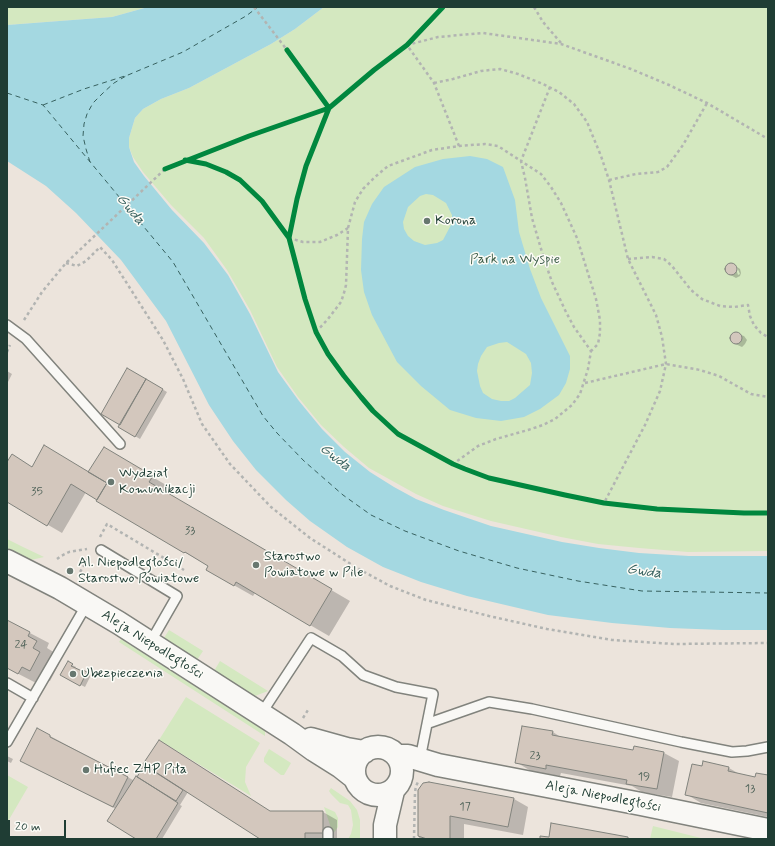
<!DOCTYPE html>
<meta charset="utf-8">
<style>
body{margin:0}
#map{position:relative;width:775px;height:846px;overflow:hidden;background:#ece4dc;font-family:Mynerve,sans-serif}
canvas{display:block}
.frame{position:absolute;inset:0;border:8px solid #1f3d34;pointer-events:none}
.scale{position:absolute;left:8px;top:820px;width:58px;height:18px;box-sizing:border-box;border:2px solid #1f3d34;border-top:0;padding-left:5px;font-size:12px;line-height:14px;white-space:nowrap;color:#1f3d34;-webkit-text-stroke:3px #fdfcf7;paint-order:stroke}
</style>
<div id="map">
<canvas width="775" height="846"></canvas>
<div class="frame"></div>
<div class="scale">20 m</div>
</div>
<script>
const ctx = document.querySelector('canvas').getContext('2d');
ctx.lineJoin = 'round';
function fill(path, color) { ctx.fillStyle = color; ctx.fill(path, 'evenodd'); }
const shape = rows => new Path2D(rows.map(r => 'M' + r).join(''));
function stroke(path, color, width, dash) { ctx.strokeStyle = color; ctx.lineWidth = width; ctx.lineCap = dash ? 'butt' : 'round'; ctx.setLineDash(dash || []); ctx.stroke(path); }
function drawText(font, color, halo, rows, align = 'center') {
  ctx.font = font + ' Mynerve,sans-serif'; ctx.lineWidth = 3; ctx.setLineDash([]); ctx.textBaseline = 'middle'; ctx.strokeStyle = halo; ctx.fillStyle = color; for (const [text, x, y, turn = 0] of rows) {
    ctx.save(); ctx.translate(x, y); ctx.rotate((+turn || 0) * Math.PI / 180); ctx.textAlign = isNaN(turn) ? turn : align; if (halo) ctx.strokeText(text, 0, 0); ctx.fillText(text, 0, 0); ctx.restore();
  }
}
const green = shape([
 [7,7,148,7,112,17,7,25],
 [324,7,768,7,768,551,688,552,639,548,598,544,561,537,491,521,443,506,416,494,369,468,344,447,321,425,298,397,277,367,250,310,227,270,204,238,171,205,143,172,133,157,129,147,129,138,135,118,143,109,161,99,189,88,271,44,295,29],
 [7,539,23,547,44,557,31,560,7,548],
 [169,630,203,651,197,660,164,638],
 [121,639,265,731,265,736,119,642],
 [220,661,268,691,255,696,214,671],
 [186,697,260,743,246,767,245,782,251,796,159,740],
 [269,749,291,763,284,775,281,775,264,762,264,758],
 [7,775,28,787,7,823],
 [331,788,350,801,357,810,360,820,360,839,348,839,351,834,353,825,351,810,348,805,340,803,331,794,329,791],
 [324,807,335,812,338,818,338,827,333,834],
 [653,826,705,839,650,839]
]);
const water = shape([
 [148,7,324,7,295,29,271,44,189,88,161,99,143,109,135,118,129,138,129,147,134,162,144,176,172,210,204,243,228,275,250,314,278,372,299,401,322,429,345,452,370,472,394,487,416,499,444,510,491,526,562,542,599,548,639,553,689,556,768,556,768,630,722,630,670,628,612,623,548,615,467,596,421,582,383,567,347,547,310,521,286,500,256,470,233,441,209,405,166,321,121,260,76,213,46,186,7,161,7,25,112,17],
 [470,156,487,159,503,167,515,200,519,232,530,269,541,298,570,356,570,369,566,383,559,395,540,409,524,417,501,421,476,418,450,410,421,386,397,362,372,315,364,292,361,270,362,239,364,222,372,204,384,187,415,167,443,159],
 [426,194,433,195,446,203,452,215,452,223,443,240,437,243,425,245,414,241,408,236,404,229,403,222,408,207,420,196],
 [507,342,526,354,531,363,532,373,530,385,523,391,515,398,509,401,501,401,492,399,483,393,480,386,477,371,478,364,481,356,487,347,499,343]
]);
const shadow = shape([
 [731,264,735,266,738,275,740,274,737,267,740,269,741,273,740,276,736,278,727,273,725,269,727,266],
 [735,333,744,336,747,340,745,344,742,347,733,343,730,339,731,335],
 [128,369,167,392,140,439,120,427],
 [7,371,12,374,7,384],
 [104,448,171,488,167,494,350,601,329,636,255,593,253,596,207,570,209,566,184,552,86,492,62,533,7,501,7,460,33,468,88,473],
 [7,621,49,643,47,648,55,653,52,660,59,664,50,681,42,677,38,684,7,668],
 [68,663,76,667,75,669,83,673,84,671,91,675,85,687,61,675],
 [523,727,553,732,562,738,634,751,634,748,664,753,679,761,672,797,642,792,632,786,561,773,560,776,531,771,516,762],
 [50,736,135,781,151,770,160,741,271,812,323,812,337,820,337,839,261,839,188,792,180,805,182,806,162,839,138,839,116,809,21,761],
 [7,756,13,759,11,763,7,761],
 [703,767,729,768,741,775,756,778,768,776,768,817,701,803,686,794],
 [429,783,514,799,528,807,523,835,464,824,464,839,419,839,419,790]
]);
const ferry = shape([
 [7,93,43,105,173,262,263,416,277,433,304,461,343,495,371,515,405,531,459,551,517,568,578,581,642,591,768,593],
 [43,105,84,89,128,75,183,52,246,16,258,7],
 [90,162,86,149,83,136,84,124,87,114,93,103,103,93,114,83,126,76]
]);
const building = shape([
 '725 269a6 6 0 1 1 12 0a6 6 0 1 1-12 0Z',
 '730 338a6 6 0 1 1 12 0a6 6 0 1 1-12 0Z',
 [127,368,146,379,120,425,101,414,127,368],
 [146,379,163,389,135,437,118,427,146,379],
 [44,445,107,483,97,500,71,484,47,526,7,502,7,462,12,454,32,467,44,445],
 [104,447,153,476,149,482,332,589,310,626,236,582,234,586,206,570,208,566,185,552,184,553,96,501,107,483,88,472,104,447],
 [7,620,30,632,28,636,37,641,33,648,40,652,30,671,22,667,18,674,7,668,7,620],
 [68,661,73,664,71,666,82,671,83,670,87,672,80,686,60,675,68,661],
 [522,726,553,731,552,735,633,750,634,746,664,752,657,789,626,784,627,780,546,765,546,769,515,763,522,726],
 [37,728,50,735,50,737,128,777,113,807,20,761,37,728],
 [159,740,270,811,323,811,323,833,305,833,305,839,260,839,143,764,159,740],
 [703,761,729,767,728,771,755,777,756,773,768,775,768,813,685,795,692,764,702,766,703,761],
 [144,765,183,790,176,801,137,777,144,765],
 [136,776,178,803,156,839,136,839,107,821,136,776],
 [429,782,514,798,508,827,450,816,450,839,427,839,418,836,418,790,423,783,429,782],
 [551,823,628,837,628,839,540,839,540,836,549,837,551,823]
]);
const path = shape([
 [254,7,287,50],
 [534,7,543,22,561,43],
 [434,83,453,79,481,71,500,69,518,74,543,84,559,92,574,104,587,122,601,156,609,180,628,259,656,315,662,337,666,364,660,391,645,425,604,503],
 [550,87,521,161,541,174,551,187,561,203,577,238,596,299,600,320,600,333,598,344,591,351],
 [459,146,434,83,407,45,438,37,483,33,561,44,631,69,669,85,707,103,768,139],
 [609,180,636,174,658,172,667,167,683,145,707,103],
 [289,238,303,242,320,242,337,235,348,228],
 [628,259,652,257,664,259,672,266,691,290,702,299,720,306,734,307,748,305,750,316,754,325,761,333,768,337],
 [66,263,77,266,86,261,100,247,112,260,163,340,183,379,202,424,230,464,271,507,310,538,357,568,390,586,426,600,489,616,547,629,612,640,674,644,768,643],
 [24,320,42,292,66,263,165,169],
 [316,332,328,319,341,302,344,293,346,285,348,228,355,202,363,189,375,177,388,166,432,150,459,146,485,144,498,146,521,161,525,178,532,218,544,259,552,282,566,312,574,327,591,351,588,369,580,394,572,405,555,419,543,425,528,430,496,439,478,446,453,464],
 [7,352,10,345],
 [585,383,666,364,700,370,719,376,751,394,768,397],
 [100,537,107,524,184,570],
 [57,559,61,556,69,552,87,549],
 [80,572,89,557],
 [303,718,308,710],
 [414,839,415,792,416,786,419,780]
]);
const service = shape([
 [7,325,26,339,120,444],
 [101,550,177,596,150,643],
 [7,683,33,698],
 [261,714,311,638,342,656,363,675,396,687,433,694,420,759],
 [429,723,489,702,532,709,681,742,732,752,747,751,768,747],
 [7,742,87,604],
 [328,839,328,832]
]);
const tertiary = shape([
 [7,561,60,588,119,623,292,734,314,750,341,767,355,778],
 [311,739,347,749,364,752],
 '354 771a24 24 0 1 1 48 0a24 24 0 1 1-48 0Z',
 [397,756,408,756,438,765,641,804,768,830],
 [385,839,385,825,393,791]
]);
const cycleway = shape([
 [287,50,329,108,306,166,297,199,289,238],
 [185,160,206,164,226,172,240,180,262,201,289,238,305,299,316,332,328,354,344,376,361,397,373,411,398,434,453,464,465,469,489,478,565,495,604,503,657,509,744,513,768,513],
 [165,169,249,136,329,108,374,70,407,45,443,7]
]);
const markers = [
 [427,221,4,"#67776f"],
 [111,482,4,"#67776f"],
 [256,565,4,"#67776f"],
 [70,571,4,"#67776f"],
 [73,674,4,"#67776f"],
 [86,770,4,"#67776f"]
];
const numberNames = [
 ["35",37,492],
 ["33",190,531],
 ["24",21,645],
 ["23",535,756],
 ["19",644,777],
 ["13",750,789],
 ["17",465,807]
];
const poiNames = [
 ["Korona",435,221],
 ["Wydział",119,474],
 ["Komunikacji",119,490],
 ["Starostwo",264,557],
 ["Powiatowe w Pile",264,573],
 ["Al. Niepodległości/",78,563],
 ["Starostwo Powiatowe",78,579],
 ["Ubezpieczenia",81,674],
 ["Hufiec ZHP Piła",94,770]
];
const parkNames = [
 ["Park na Wyspie",515,260]
];
const streetNames = [
 ["Aleja Niepodległości",152,645,32],
 ["Aleja Niepodległości",603,797,11]
];
const waterNames = [
 ["Gwda",130,210,50],
 ["Gwda",335,458,38],
 ["Gwda",644,572,8]
];
fill(green, '#d4e8c0');
fill(water, '#a4d8e1');
fill(shadow, '#0003');
stroke(ferry, '#386260', 1, [5, 4]);
fill(building, '#d3c7bd');
stroke(building, '#81837d', 1);
stroke(service, '#81837d', 12);
stroke(tertiary, '#81837d', 25);
stroke(path, '#b2b4b2', 2.5, [3, 3]);
stroke(service, '#f9f8f5', 9);
stroke(tertiary, '#f9f8f5', 22);
stroke(cycleway, '#00873e', 5);
for (const [x, y, r, color] of markers) { const dot = new Path2D(); dot.arc(x, y, r, 0, 2 * Math.PI); ctx.fillStyle = color; ctx.fill(dot); stroke(dot, '#fdfcf7', 1.5); }
drawText('12px', '#4c6056', null, numberNames);
drawText('14px', '#1f3d34', '#fdfcf7', poiNames, 'left');
drawText('14px', '#3f604b', '#fdfcf7', parkNames);
drawText('14px', '#1f3d34', '#fdfcf7', streetNames);
drawText('italic 15px', '#386260', '#fdfcf7', waterNames);
</script>
